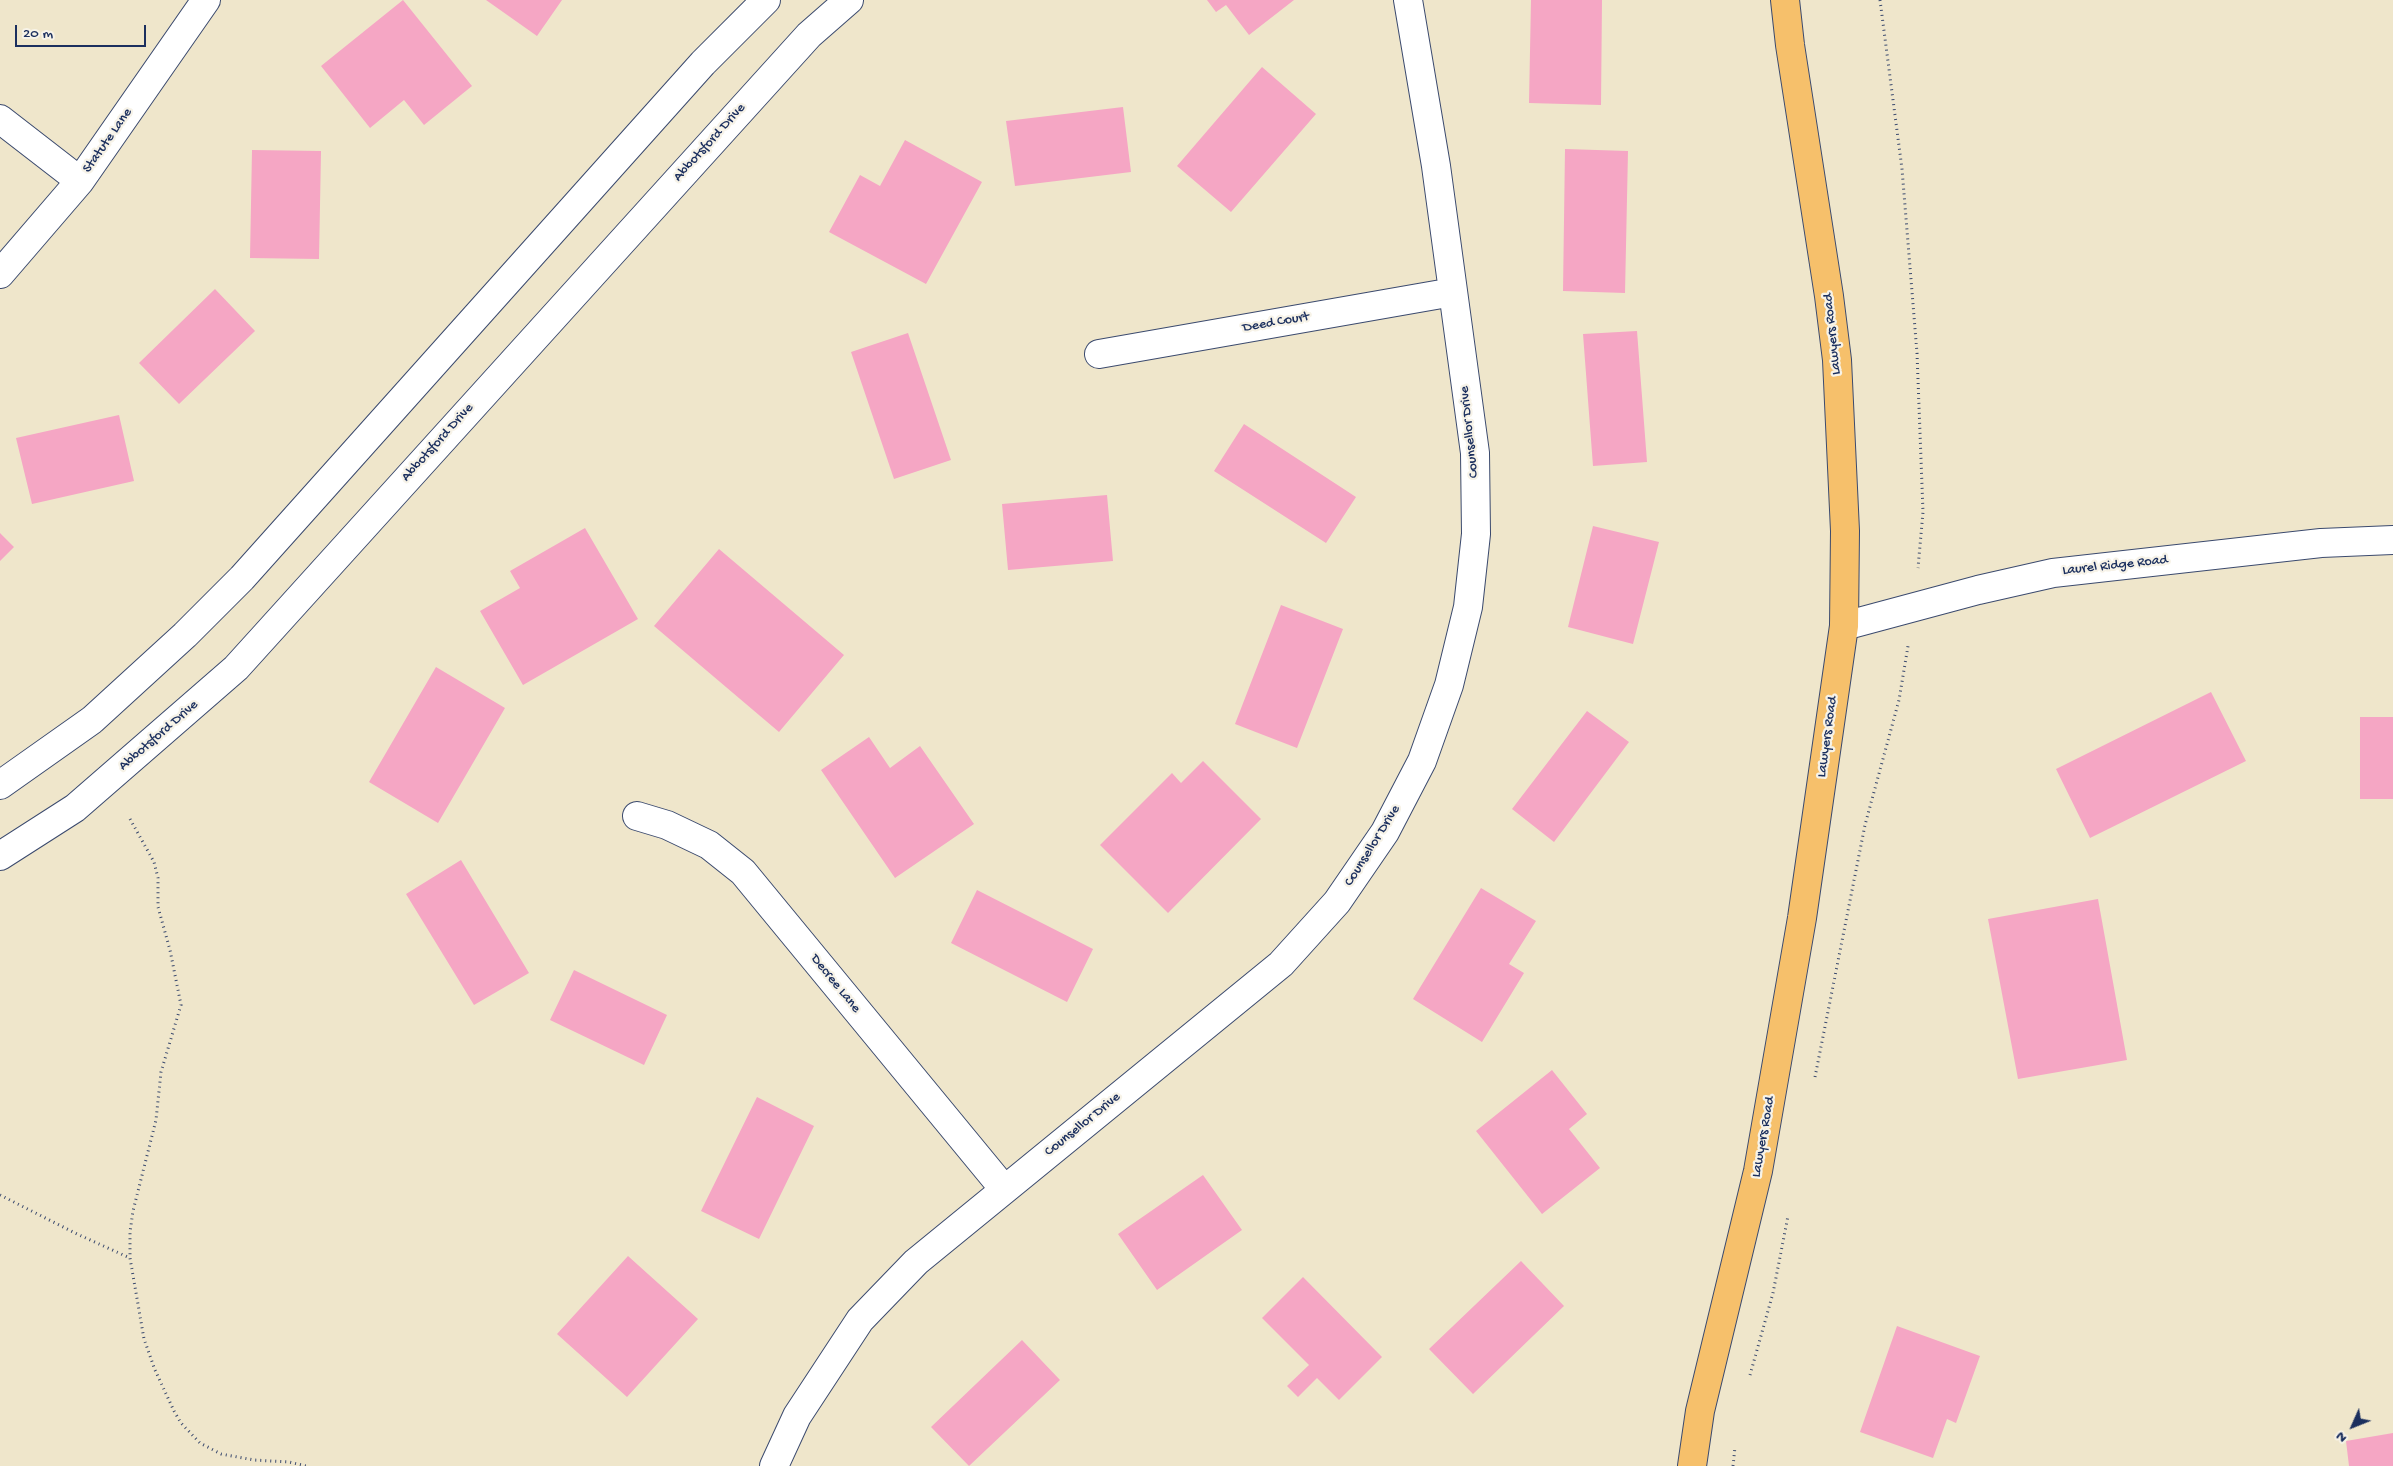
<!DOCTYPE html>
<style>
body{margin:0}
#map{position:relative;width:2393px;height:1466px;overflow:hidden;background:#efe6cb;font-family:"Gochi Hand",sans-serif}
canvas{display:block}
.north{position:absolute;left:2328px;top:1401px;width:50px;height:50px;-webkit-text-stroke:4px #f7f3e8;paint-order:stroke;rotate:226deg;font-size:14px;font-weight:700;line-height:20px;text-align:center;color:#1b2f5e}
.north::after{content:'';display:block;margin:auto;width:18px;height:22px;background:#1b2f5e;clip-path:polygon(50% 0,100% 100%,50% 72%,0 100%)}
.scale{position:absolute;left:15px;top:25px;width:131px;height:22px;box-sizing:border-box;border:2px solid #1b2f5e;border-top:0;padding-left:6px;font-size:15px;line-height:18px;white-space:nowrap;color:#1b2f5e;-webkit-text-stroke:4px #f7f3e8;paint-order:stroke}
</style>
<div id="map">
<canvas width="2393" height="1466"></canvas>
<div class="north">N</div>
<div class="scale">20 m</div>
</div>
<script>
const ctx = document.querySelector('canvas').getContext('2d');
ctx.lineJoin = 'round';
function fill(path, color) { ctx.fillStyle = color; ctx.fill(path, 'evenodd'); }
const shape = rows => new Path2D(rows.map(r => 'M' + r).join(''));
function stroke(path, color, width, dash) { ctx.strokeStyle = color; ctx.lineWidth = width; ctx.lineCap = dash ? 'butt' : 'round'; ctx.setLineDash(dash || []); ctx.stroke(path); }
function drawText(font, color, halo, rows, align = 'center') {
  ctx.font = font + ' "Gochi Hand",sans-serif'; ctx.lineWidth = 4.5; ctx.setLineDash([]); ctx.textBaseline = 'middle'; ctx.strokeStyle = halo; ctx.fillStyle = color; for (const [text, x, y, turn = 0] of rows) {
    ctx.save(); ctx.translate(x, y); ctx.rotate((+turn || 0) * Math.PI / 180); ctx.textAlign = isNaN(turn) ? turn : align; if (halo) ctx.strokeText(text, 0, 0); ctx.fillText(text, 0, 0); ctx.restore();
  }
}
const building = shape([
 [403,0,472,86,424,125,404,100,370,128,321,66],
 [486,0,562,0,537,36],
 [1207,0,1294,0,1249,35,1226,5,1216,12],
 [1531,0,1602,0,1601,105,1529,103],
 [1262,67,1316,114,1231,212,1177,166],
 [1123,107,1131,172,1015,186,1006,121],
 [905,140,982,182,926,284,829,232,860,175,880,186],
 [1565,149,1628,151,1625,293,1563,291],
 [252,150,321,151,319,259,250,258],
 [215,289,255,331,179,404,139,363],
 [1637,331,1647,462,1593,466,1583,334],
 [908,333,951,460,894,479,851,352],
 [119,415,134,481,32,504,16,438],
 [1244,424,1356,497,1326,543,1214,471],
 [1107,495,1113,561,1008,570,1002,504],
 [1593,526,1659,542,1633,644,1568,627],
 [585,528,638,619,523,685,480,611,520,588,510,571],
 [0,533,14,547,0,561],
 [719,549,844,655,779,732,654,626],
 [1281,605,1343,629,1297,748,1235,724],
 [436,667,505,708,438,823,369,782],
 [2211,692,2246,761,2090,838,2056,769],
 [1587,711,1629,742,1554,842,1512,809],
 [2360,717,2393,717,2393,799,2360,799],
 [869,737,890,768,920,746,974,824,895,878,821,770],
 [1203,761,1261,819,1168,913,1100,845,1172,773,1181,783],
 [461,860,529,973,474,1005,406,894],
 [1481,888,1536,921,1509,964,1524,973,1482,1042,1413,999],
 [977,890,1093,949,1067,1002,951,943],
 [2098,899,2127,1060,2018,1079,1988,919],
 [574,970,667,1015,644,1065,550,1020],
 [1552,1070,1587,1114,1569,1129,1600,1168,1542,1214,1476,1131],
 [757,1097,814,1126,759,1239,701,1211],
 [1203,1175,1242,1230,1157,1290,1118,1234],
 [628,1256,698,1319,627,1397,557,1334],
 [1521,1261,1564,1306,1473,1394,1429,1349],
 [1303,1277,1382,1357,1339,1400,1317,1378,1298,1397,1287,1386,1309,1365,1262,1318],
 [1897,1326,1980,1356,1956,1423,1947,1419,1933,1458,1860,1432],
 [1022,1340,1060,1380,969,1466,931,1427],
 [2393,1433,2393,1466,2349,1466,2346,1441]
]);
const path = shape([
 [1880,0,1902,169,1917,353,1923,512,1918,568],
 [130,819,154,862,158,878,158,907,170,950,181,1005,161,1072,156,1120,133,1211,130,1232,130,1258,144,1339,155,1370,174,1411,181,1423,200,1443,221,1454,254,1460,289,1462,306,1466],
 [1815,1077,1865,825,1899,700,1908,646],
 [0,1195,77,1234,130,1258],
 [1750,1375,1773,1293,1788,1216],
 [1733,1466,1735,1447]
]);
const street = shape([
 [0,119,80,181],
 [0,274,80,181,206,0],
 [1099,354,1453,292],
 [1844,626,1978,590,2053,573,2321,543,2393,540],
 [0,785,92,720,185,635,242,578,703,63,766,0],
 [637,816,667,825,709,845,743,872,1004,1189],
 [0,856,75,808,236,668,809,35,849,0],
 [774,1466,797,1416,860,1320,916,1262,1281,964,1337,902,1385,832,1422,761,1449,685,1468,607,1476,534,1475,453,1436,166,1408,0]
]);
const primary = shape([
 [1692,1466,1700,1411,1758,1171,1802,918,1844,626,1845,531,1837,360,1829,296,1790,45,1785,0]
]);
const streetNames = [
 ["Statute Lane",108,141,-55],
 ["Abbotsford Drive",710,143,-48],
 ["Deed Court",1276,323,-10],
 ["Lawyers Road",1833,334,-96],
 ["Counsellor Drive",1470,432,-96],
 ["Abbotsford Drive",438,443,-48],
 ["Laurel Ridge Road",2115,566,-6],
 ["Abbotsford Drive",159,736,-41],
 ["Lawyers Road",1828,737,-82],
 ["Counsellor Drive",1373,846,-58],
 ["Decree Lane",835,984,51],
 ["Counsellor Drive",1083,1125,-39],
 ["Lawyers Road",1764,1137,-80]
];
fill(building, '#f5a6c4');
stroke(street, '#3b4a6e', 30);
stroke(primary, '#3b4a6e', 30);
stroke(path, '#3b4a6e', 3, [1, 4]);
stroke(street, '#fff', 28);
stroke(primary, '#f6c06b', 28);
drawText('14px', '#1b2f5e', '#f7f3e8', streetNames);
</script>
